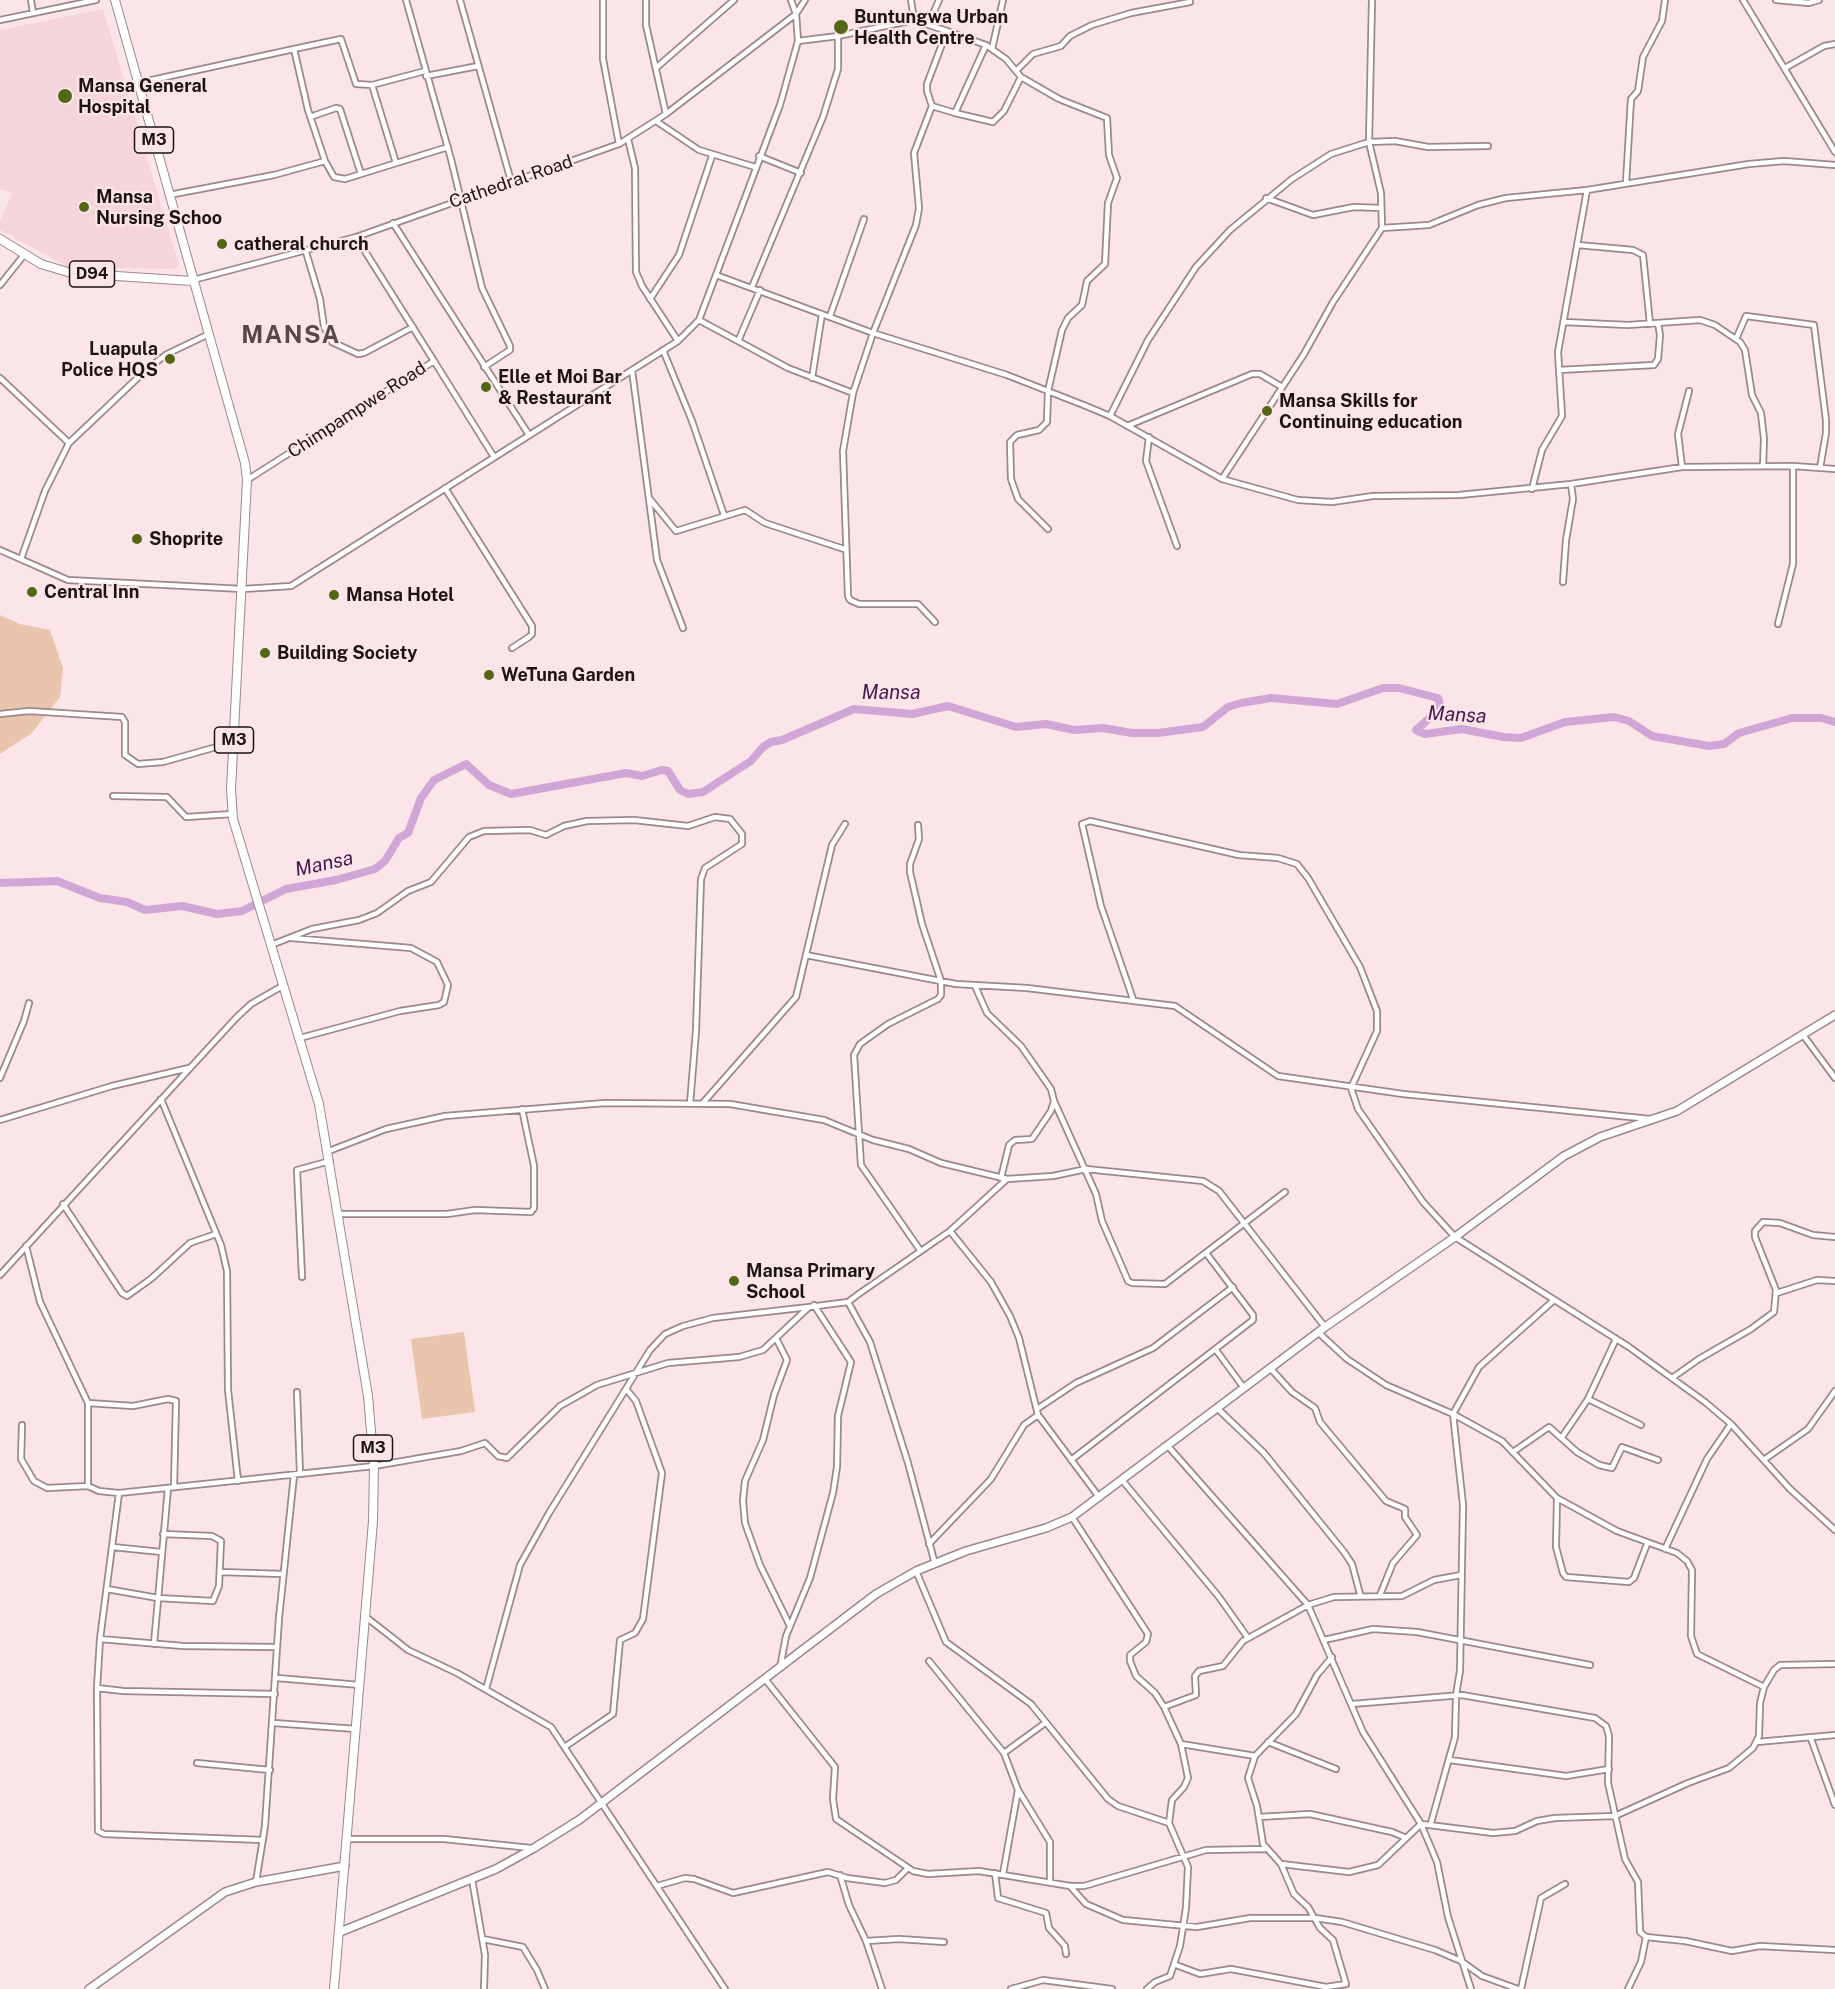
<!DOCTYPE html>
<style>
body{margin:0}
canvas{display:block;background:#fce5e8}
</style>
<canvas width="1835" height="1989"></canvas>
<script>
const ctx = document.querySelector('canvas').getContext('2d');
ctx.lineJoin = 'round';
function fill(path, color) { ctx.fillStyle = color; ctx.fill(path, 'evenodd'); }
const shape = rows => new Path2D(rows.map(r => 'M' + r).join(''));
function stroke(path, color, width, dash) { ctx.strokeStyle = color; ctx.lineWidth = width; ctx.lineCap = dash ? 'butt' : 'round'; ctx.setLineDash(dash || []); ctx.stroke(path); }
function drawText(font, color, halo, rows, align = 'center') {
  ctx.font = font + ' "Public Sans",sans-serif'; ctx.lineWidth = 4.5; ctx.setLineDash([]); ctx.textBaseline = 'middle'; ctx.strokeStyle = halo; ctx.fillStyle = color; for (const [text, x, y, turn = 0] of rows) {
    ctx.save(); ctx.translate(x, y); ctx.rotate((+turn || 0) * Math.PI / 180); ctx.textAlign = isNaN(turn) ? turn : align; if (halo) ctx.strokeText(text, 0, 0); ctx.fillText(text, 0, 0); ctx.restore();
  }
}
const built = shape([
 [103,9,179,265,174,269,68,267,0,230,0,221,12,193,0,189,0,30]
]);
const green = shape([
 [0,615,20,624,50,630,63,668,60,697,32,733,0,754],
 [464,1332,475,1412,422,1419,411,1339]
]);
const river = shape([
 [0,883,57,881,100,898,127,902,145,910,182,906,217,914,242,911,286,889,336,880,375,869,385,861,399,838,408,833,421,798,434,780,466,764,489,785,511,794,626,773,642,776,662,770,668,771,680,790,688,794,703,792,751,761,763,747,771,742,782,740,854,709,912,714,948,706,1016,727,1046,724,1074,730,1103,728,1132,733,1158,733,1203,727,1228,707,1241,703,1271,698,1337,704,1383,688,1399,688,1438,698,1441,708,1416,730,1425,734,1462,729,1503,737,1521,738,1565,722,1614,717,1629,721,1652,736,1709,746,1724,744,1739,733,1792,718,1821,718,1835,722]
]);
const street = shape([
 [31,0,33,13],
 [406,0,451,159,482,288,510,346,510,350,484,367],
 [460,0,511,181],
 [603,0,603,59,619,144],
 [646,0,646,25,666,114],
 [911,0,914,20],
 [1372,0,1369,142,1381,193,1382,228],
 [1743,0,1835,152],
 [1776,0,1809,3,1819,0],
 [0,20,96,0],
 [929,23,939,0],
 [294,49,341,39,356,84,372,85,425,71],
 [992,49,1003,0],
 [656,68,734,0],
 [1785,68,1824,46,1835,44],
 [1017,70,1033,54,1061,46,1070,36,1092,25,1131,13,1190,2],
 [426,76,478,66],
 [1021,77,1059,99,1107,118,1109,155,1117,178,1108,203,1105,264,1087,281,1082,305,1068,318,1062,330,1048,391,1047,422,1039,430,1017,435,1010,442,1011,479,1018,499,1048,529],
 [138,83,294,49,308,110,325,161],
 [372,85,396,163],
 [932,106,955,113,986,45,947,31],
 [955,113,993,122,1004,111,1021,77,1006,59,986,45],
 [310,117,336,108,340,109,361,174],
 [656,121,699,150,755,167],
 [628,139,635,168,636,272,642,286,678,341],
 [759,156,801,173],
 [1626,183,1631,99,1638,91,1643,57,1662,21,1665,0],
 [169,195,274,175,325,161,334,177,345,179,448,147],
 [1266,198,1313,215,1354,207,1381,208],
 [393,223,529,435],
 [1578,245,1633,250,1643,255,1650,324],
 [306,252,320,299,324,327,332,342,358,354,364,353,413,327],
 [716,275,873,333,916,225,919,208,914,153,932,106,927,91,927,84,947,31,914,20,838,36,798,41],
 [193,280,356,237,619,144,666,114,796,14,805,0],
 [0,285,24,255],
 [752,287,823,117,838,69,838,36],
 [650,299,679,255,712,156],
 [830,316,864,219],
 [699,320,788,368,853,393],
 [1564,322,1628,325,1700,320,1715,325,1740,342,1745,350,1752,395,1761,413,1764,439,1763,466],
 [739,339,760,290],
 [1736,339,1746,316,1814,325,1826,420,1826,433,1820,468],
 [663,350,692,421,724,515],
 [434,361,494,457],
 [632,370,657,560,683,628],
 [1559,370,1654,365,1658,359,1660,335,1658,323],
 [0,378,69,443,45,491,21,559],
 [812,378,822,314],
 [1110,416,1148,340,1196,267,1230,230,1292,179,1331,154,1369,142,1395,141,1428,147,1488,146],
 [1127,426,1252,374,1260,374,1282,387],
 [1149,437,1146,461,1177,546],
 [69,443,146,370,167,354,209,334],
 [1682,467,1678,434,1689,391],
 [1222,479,1304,354,1333,302,1382,228,1429,225,1478,205,1506,198,1587,190,1749,164,1784,161,1835,165],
 [247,480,434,361,356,237],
 [445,488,532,626,532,634,529,637,512,648],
 [1532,489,1542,450,1562,416,1558,352,1587,190],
 [649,498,676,531,745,510,765,523,844,549],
 [0,550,68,580,243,589,291,586,678,341,699,320,780,105,798,41,796,14,791,0],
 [1563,582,1566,540,1573,499,1571,484],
 [935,622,918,604,859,604,850,600,848,596,843,451,853,393,873,333,1007,375,1086,406,1110,416,1222,479,1298,500,1332,502,1373,496,1459,495,1571,484,1682,467,1793,466,1835,469],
 [1778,624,1793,564,1793,466],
 [0,714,29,711,122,717,125,722,125,755,138,764,163,762,234,742],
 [113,796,167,797,186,817,232,814],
 [918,825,919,839,910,864,910,872,922,924,941,981,941,995,938,999,888,1024,860,1044,854,1055,861,1165,920,1250],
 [291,938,411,948,437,962,448,985,444,1002,439,1005,400,1011,300,1038],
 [271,945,312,929,359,920,377,913,408,891,431,882,469,837,484,831,530,830,546,835,564,826,587,821,634,820,688,826,715,817,730,819,742,834,742,844,705,868,701,879,696,1031,690,1104],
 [806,955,956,984,1027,988,1175,1006,1278,1076,1403,1094,1650,1119],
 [975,986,987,1013,1021,1046,1051,1089,1054,1101,1051,1111,1032,1139,1015,1140,1009,1145,1001,1178],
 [1133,999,1101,906,1082,824,1090,821,1239,855,1278,858,1297,864,1308,878,1360,967,1377,1011,1377,1031,1351,1088,1358,1109,1423,1202,1455,1237,1629,1347,1705,1402,1731,1424,1790,1489,1835,1530],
 [1803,1035,1835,1078],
 [0,1078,24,1021,29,1003],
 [161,1099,221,1245,227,1271,228,1390,238,1481],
 [1054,1101,1096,1194,1102,1221,1119,1260,1128,1281,1132,1283,1165,1284,1285,1192],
 [702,1104,796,997,832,845,845,824],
 [0,1120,112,1086,189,1068],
 [329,1151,386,1129,445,1116,605,1103,730,1104,824,1120,873,1140,909,1149,941,1163,1007,1179,1053,1176,1086,1169,1203,1181,1219,1191,1325,1327],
 [63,1204,122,1293,127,1296,152,1278,190,1243,216,1234],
 [339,1214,447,1214,475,1210,531,1212,534,1208,534,1166,522,1109],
 [950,1231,991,1282,1010,1316,1019,1338,1038,1415,1099,1497],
 [26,1246,40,1302,88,1403,88,1486,99,1491,119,1493,374,1466,461,1451,485,1443,498,1456,507,1458,560,1406,597,1385,668,1363,739,1357,763,1350,809,1307,848,1302,860,1293,950,1231,1007,1179],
 [0,1275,236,1018,251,1004,284,985],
 [302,1277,297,1170,330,1161],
 [1777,1293,1817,1280,1835,1281],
 [848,1302,870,1342,908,1463,935,1564],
 [1319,1333,1347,1359,1386,1385,1453,1414,1502,1441,1557,1498,1617,1531,1677,1553,1687,1561,1692,1570,1691,1636,1697,1654,1764,1687],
 [776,1338,787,1360,774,1395,763,1440,745,1481,743,1501,745,1523,760,1565,790,1626],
 [1216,1350,1244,1388],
 [1271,1369,1292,1392,1315,1408,1320,1422,1386,1501,1405,1509,1405,1517,1417,1535,1393,1563,1380,1595],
 [1672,1378,1699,1359,1751,1329,1774,1312,1776,1290,1755,1237,1755,1231,1763,1222,1780,1223,1813,1235,1835,1237],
 [297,1392,300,1474],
 [1588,1399,1641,1425],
 [88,1403,133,1406,168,1399,176,1401,174,1487],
 [1217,1408,1264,1453,1344,1552,1352,1564,1360,1594],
 [1037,1409,1076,1383,1153,1348,1233,1287],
 [22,1425,21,1459,34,1481,47,1488,88,1486],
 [1562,1437,1588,1399,1616,1339],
 [1167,1445,1308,1605,1363,1732,1421,1824,1493,1833,1515,1831,1537,1821,1555,1818,1615,1816,1688,1783,1729,1768,1753,1748,1759,1736,1760,1703,1764,1687,1774,1670,1780,1665,1835,1664],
 [1513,1452,1549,1427,1577,1452,1599,1465,1612,1468,1622,1447,1658,1460],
 [1765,1459,1808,1429,1835,1391],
 [1071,1460,1253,1320,1253,1315,1206,1253],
 [1122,1480,1219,1597,1248,1638],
 [119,1493,100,1639,97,1688,98,1831,104,1834,263,1840],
 [1557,1498,1556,1547,1563,1573,1566,1577,1629,1582,1634,1578,1647,1544],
 [1072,1517,1148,1634,1146,1642,1130,1655,1130,1661,1136,1676,1155,1693,1164,1707,1181,1744,1188,1778,1184,1787,1172,1800,1169,1823,1188,1867,1186,1908,1180,1946,1170,1976,1155,1982,1147,1989],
 [929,1544,991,1479,1024,1425,1038,1415],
 [113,1547,161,1552],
 [1665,1549,1707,1459,1731,1424],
 [916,1571,946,1642,1031,1704,1108,1799,1118,1806,1169,1823],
 [220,1572,283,1574],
 [107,1589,158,1598,213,1601,219,1586,221,1541,212,1536,163,1534],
 [366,1617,408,1650,457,1673,551,1727,725,1989],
 [100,1639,183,1646,277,1647],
 [1324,1640,1373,1629,1417,1632,1590,1665],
 [154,1644,168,1488],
 [929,1661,1004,1753],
 [780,1668,786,1636,810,1578,833,1493,837,1467,838,1416,851,1362,814,1305],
 [277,1678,360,1685],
 [765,1679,835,1767,833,1799,836,1819,913,1871,928,1874,979,1871,1070,1886,1084,1886,1206,1850,1266,1849],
 [97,1688,123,1691,275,1694],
 [486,1689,520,1565,549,1513,650,1350,665,1334,683,1326,713,1318,809,1307],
 [1352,1704,1462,1695,1595,1718,1606,1726,1609,1736,1608,1783,1625,1859,1638,1882,1640,1932,1646,1937,1685,1941,1732,1951,1760,1946,1835,1950],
 [1164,1707,1196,1695,1195,1676,1199,1671,1223,1666,1243,1641,1308,1605,1334,1597,1402,1596,1434,1580,1461,1575],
 [274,1723,356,1729],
 [1045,1723,1004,1753,1018,1790,1050,1842,1050,1882],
 [1811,1739,1835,1805],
 [1268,1742,1336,1769],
 [1757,1742,1835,1735],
 [1181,1744,1255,1756],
 [566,1746,613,1714,620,1640,635,1633,643,1619,662,1473,636,1401,626,1389],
 [1450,1760,1566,1776,1609,1769],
 [197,1763,270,1770],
 [1259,1817,1310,1814,1392,1832,1404,1837],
 [1431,1823,1455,1737,1456,1695,1460,1671,1463,1505,1453,1414,1479,1367,1554,1300],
 [347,1839,444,1839,531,1848],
 [1281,1864,1349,1872,1378,1865,1421,1824,1437,1862,1448,1917,1471,1989],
 [995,1873,998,1898,1046,1913,1049,1928,1065,1946,1066,1954],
 [1003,1874,1018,1790],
 [840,1875,849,1905,866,1941,882,1989],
 [472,1879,485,1955,484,1989],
 [256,1882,265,1826,279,1618,294,1475],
 [657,1886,685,1878,694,1879,733,1893,828,1872,847,1878,885,1883,896,1880,908,1868],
 [1070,1886,1086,1904,1123,1920,1197,1927,1250,1918,1315,1918,1342,1922,1435,1950,1461,1961,1482,1976,1518,1989],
 [483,1939,523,1947,537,1970,545,1989],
 [866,1941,899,1939,944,1942],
 [1176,1965,1200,1974,1231,1969,1326,1987,1346,1984,1333,1940,1320,1928,1308,1907,1294,1894,1281,1864,1263,1844,1257,1806,1248,1778,1255,1756,1296,1714,1317,1675,1332,1657],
 [1011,1989,1043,1980,1112,1989],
 [1521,1989,1541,1898,1565,1884],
 [1628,1989,1641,1962,1646,1937]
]);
const secondary = shape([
 [340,1932,496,1869,534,1848,579,1820,876,1594,916,1571,966,1551,1046,1528,1072,1517,1325,1327,1455,1237,1564,1156,1600,1137,1677,1111,1835,1015],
 [89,1989,225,1892,256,1882,345,1866]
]);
const primary = shape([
 [115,0,245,463,247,480,231,789,233,819,319,1104,368,1396,374,1466,373,1521,334,1989],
 [0,239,41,264,71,273,192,281]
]);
const markers = [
 [841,27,8,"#536714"],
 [65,96,8,"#536714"],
 [84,207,6,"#536714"],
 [222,244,6,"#536714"],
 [170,359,6,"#536714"],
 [486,387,6,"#536714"],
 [1267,411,6,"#536714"],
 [137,539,6,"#536714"],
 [32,592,6,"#536714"],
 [334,595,6,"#536714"],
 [265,653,6,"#536714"],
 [489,675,6,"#536714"],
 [734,1281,6,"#536714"]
];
const shields = [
 [154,140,39],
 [92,274,45],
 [234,740,39],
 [373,1448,39]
];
const shieldNames = [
 ["M3",154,140],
 ["D94",92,274],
 ["M3",234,740],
 ["M3",373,1448]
];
const poiNames = [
 ["Buntungwa Urban",854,17],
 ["Health Centre",854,38],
 ["Mansa General",78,86],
 ["Hospital",78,107],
 ["Mansa",96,197],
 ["Nursing Schoo",96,218],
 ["catheral church",234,244],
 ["Luapula",158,349,"right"],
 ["Police HQS",158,370,"right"],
 ["Elle et Moi Bar",498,377],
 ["& Restaurant",498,398],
 ["Mansa Skills for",1279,401],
 ["Continuing education",1279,422],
 ["Shoprite",149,539],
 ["Central Inn",44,592],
 ["Mansa Hotel",346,595],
 ["Building Society",277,653],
 ["WeTuna Garden",501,675],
 ["Mansa Primary",746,1271],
 ["School",746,1292]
];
const streetNames = [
 ["Cathedral Road",511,182,-19],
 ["Chimpampwe Road",357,410,-33]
];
const waterNames = [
 ["Mansa",891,693],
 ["Mansa",1457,715,3],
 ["Mansa",324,864,-12]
];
const districtNames = [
 ["MANSA",291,336]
];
fill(built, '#f6d5da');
fill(green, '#e9c5ae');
stroke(river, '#cfa6d5', 8);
stroke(street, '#9c878a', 8);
stroke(secondary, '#9c878a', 10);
stroke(primary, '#9c878a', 10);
stroke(street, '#fff', 4.5);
stroke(secondary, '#fff', 7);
stroke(primary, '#fff', 8);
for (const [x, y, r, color] of markers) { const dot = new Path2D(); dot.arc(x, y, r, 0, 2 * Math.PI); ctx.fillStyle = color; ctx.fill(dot); stroke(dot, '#fce5e8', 2); }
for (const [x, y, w] of shields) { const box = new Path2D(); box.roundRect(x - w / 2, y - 13, w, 26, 4.5); ctx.fillStyle = '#fce5e8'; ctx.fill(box); stroke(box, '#1b1314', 1.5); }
drawText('bold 16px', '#1b1314', null, shieldNames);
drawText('bold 18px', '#1b1314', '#fce5e8', poiNames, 'left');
drawText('18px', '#1b1314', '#fce5e8', streetNames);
drawText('italic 20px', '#48164f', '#fce5e8', waterNames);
ctx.letterSpacing = '1.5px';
drawText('bold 24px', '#584648', '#fce5e8', districtNames);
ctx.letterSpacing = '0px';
</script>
